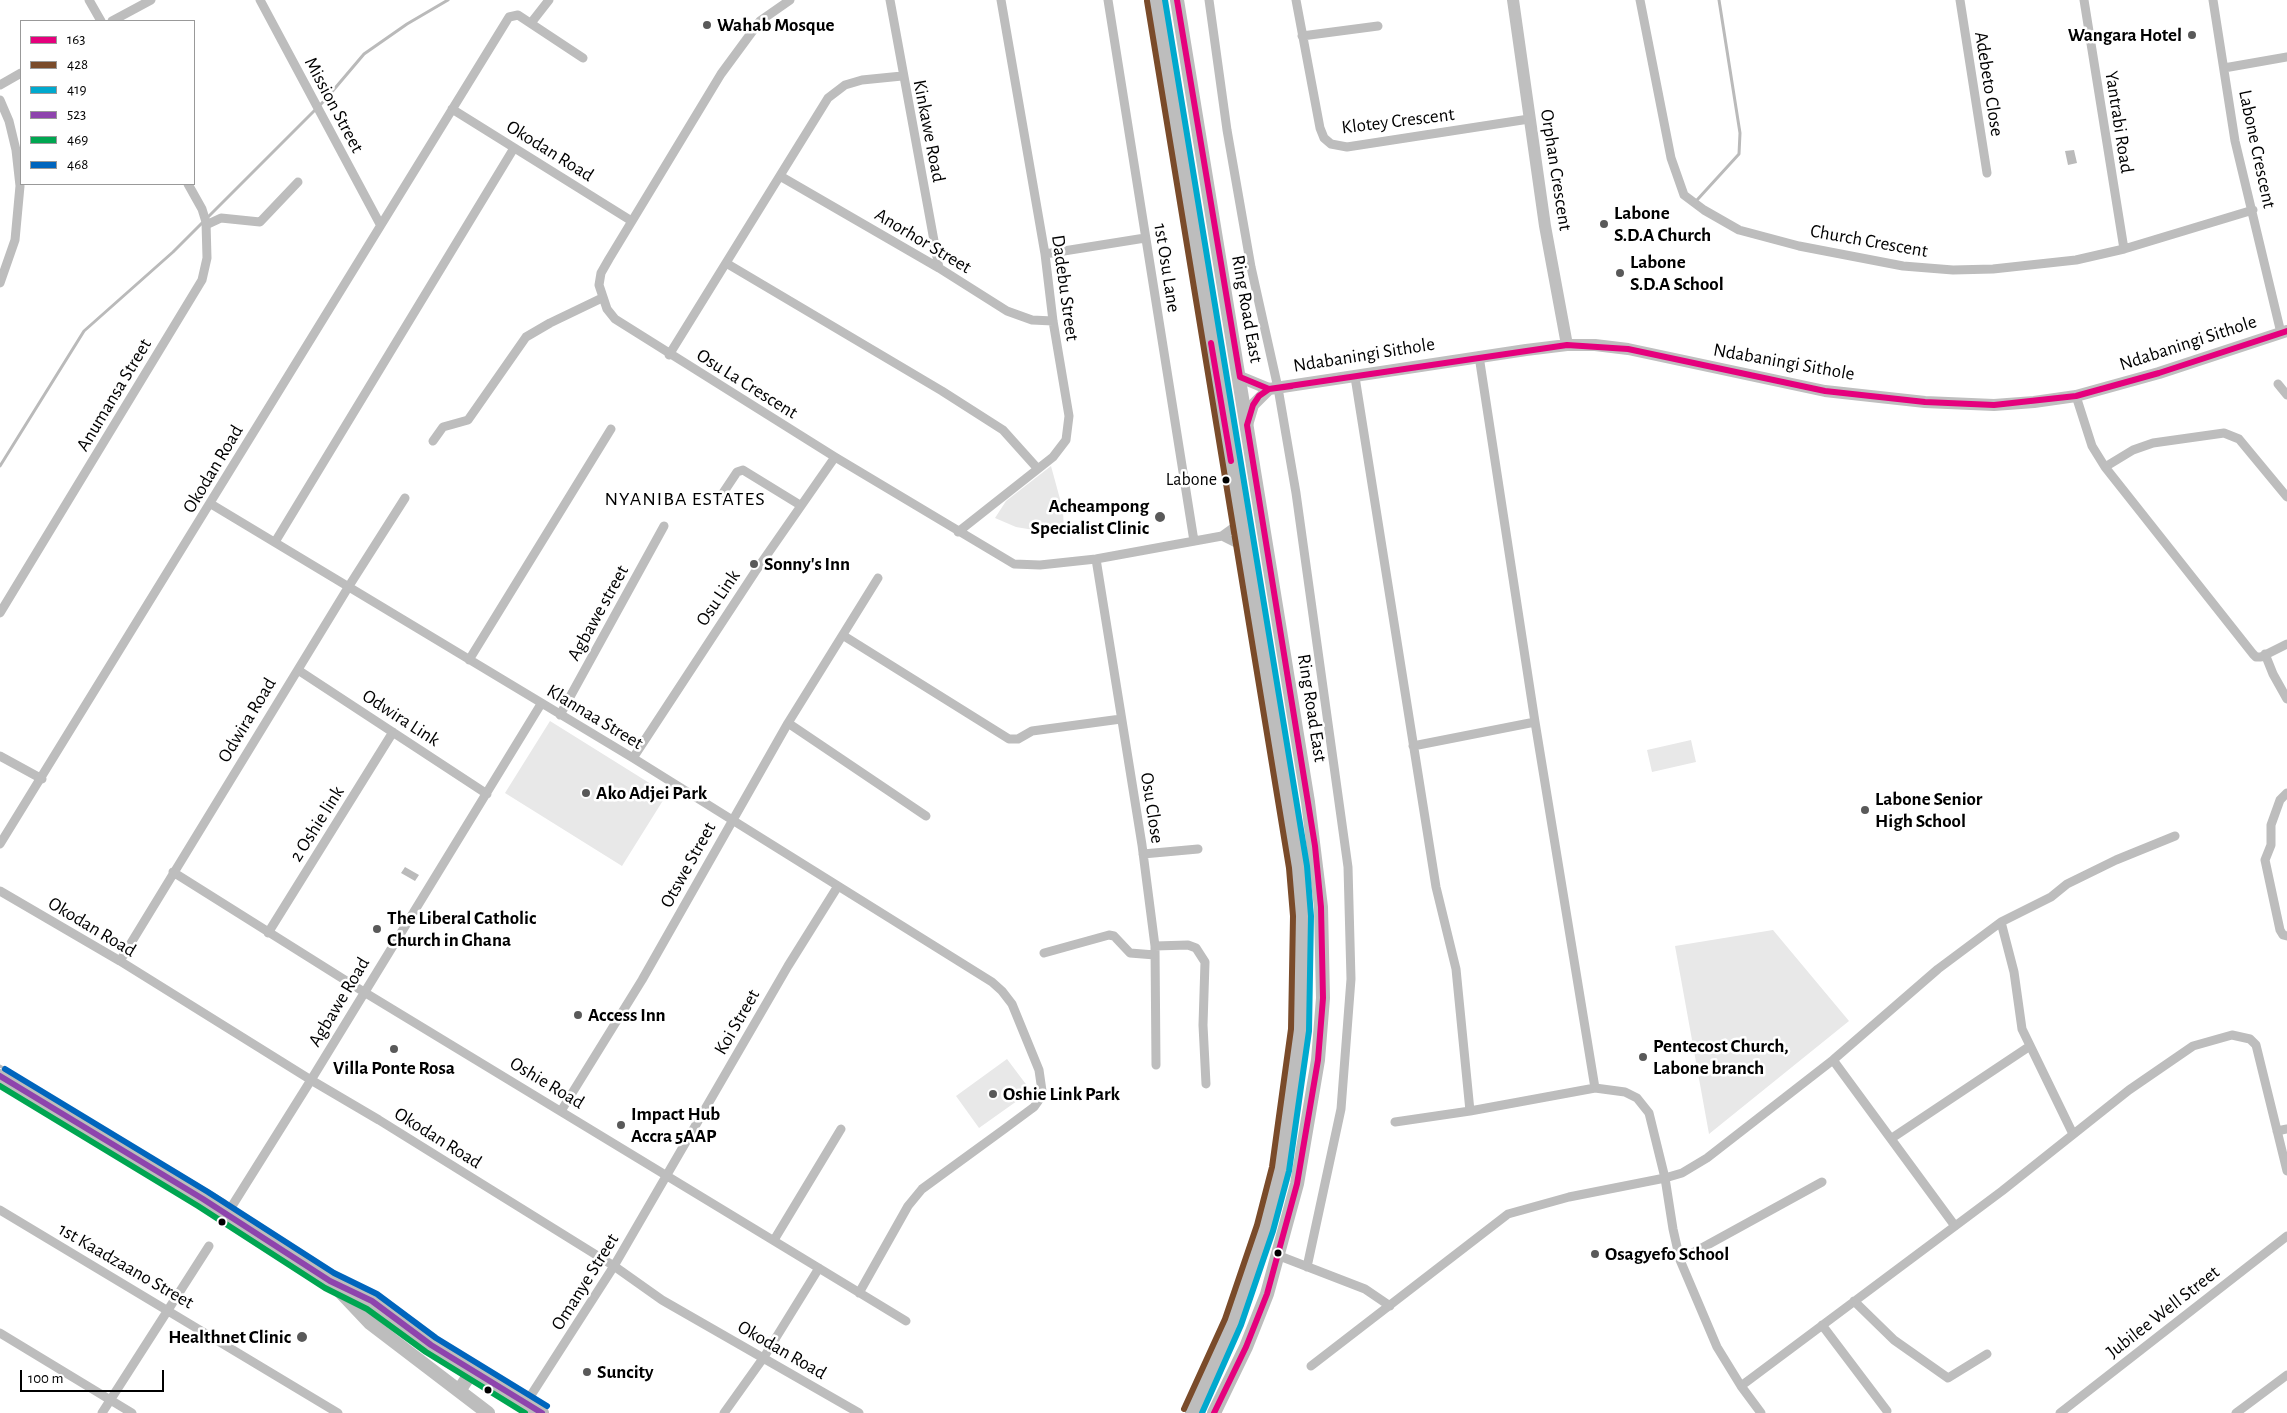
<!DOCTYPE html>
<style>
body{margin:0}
#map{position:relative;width:2287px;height:1413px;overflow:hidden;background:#fff;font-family:"Alegreya Sans",sans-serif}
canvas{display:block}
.legend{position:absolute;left:20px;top:20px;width:175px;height:165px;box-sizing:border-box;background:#fff;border:1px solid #999;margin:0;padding:6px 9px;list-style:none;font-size:15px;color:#000}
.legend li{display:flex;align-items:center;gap:10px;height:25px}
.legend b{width:25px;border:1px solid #999}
.scale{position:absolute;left:20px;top:1370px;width:144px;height:22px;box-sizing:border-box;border:2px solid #000;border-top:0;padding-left:6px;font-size:15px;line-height:18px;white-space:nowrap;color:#000;-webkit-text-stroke:4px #fff;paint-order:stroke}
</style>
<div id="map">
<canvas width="2287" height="1413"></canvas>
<ul class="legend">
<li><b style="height:6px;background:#e5007d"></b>163</li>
<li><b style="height:6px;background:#7a4b2a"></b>428</li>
<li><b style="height:6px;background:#00a9ce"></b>419</li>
<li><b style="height:6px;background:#8e44ad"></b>523</li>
<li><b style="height:6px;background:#00a651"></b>469</li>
<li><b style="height:6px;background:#0065bd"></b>468</li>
</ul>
<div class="scale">100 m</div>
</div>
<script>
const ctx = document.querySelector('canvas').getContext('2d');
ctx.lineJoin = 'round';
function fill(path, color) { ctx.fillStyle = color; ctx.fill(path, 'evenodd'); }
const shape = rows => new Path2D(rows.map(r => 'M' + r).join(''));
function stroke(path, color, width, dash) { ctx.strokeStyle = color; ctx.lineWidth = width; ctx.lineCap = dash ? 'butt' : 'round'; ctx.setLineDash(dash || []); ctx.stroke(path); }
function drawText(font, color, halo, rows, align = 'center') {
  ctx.font = font + ' "Alegreya Sans",sans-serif'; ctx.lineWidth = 5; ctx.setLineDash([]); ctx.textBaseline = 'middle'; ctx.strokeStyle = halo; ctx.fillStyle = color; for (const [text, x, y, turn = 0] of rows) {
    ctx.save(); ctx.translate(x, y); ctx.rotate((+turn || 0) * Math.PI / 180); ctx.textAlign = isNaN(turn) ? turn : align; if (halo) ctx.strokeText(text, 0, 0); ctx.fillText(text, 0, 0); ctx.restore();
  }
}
const green = shape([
 [1051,466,1063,510,1064,532,1052,533,1016,527,995,518,1006,501],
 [550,721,667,794,622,866,505,793],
 [1691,740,1696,762,1652,772,1647,750],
 [1773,930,1849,1021,1709,1134,1675,946],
 [1007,1059,1031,1091,979,1128,956,1096]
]);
const water = shape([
 [2074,150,2077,163,2068,165,2065,151],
 [405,867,419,875,415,881,401,873]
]);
const stream = shape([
 [1697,200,1739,154,1740,133,1719,0],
 [0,466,84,331,173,252,325,100,364,54,407,24,448,0],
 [0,1066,225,1201]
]);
const street = shape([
 [89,0,101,21],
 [260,0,380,224],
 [790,0,760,21,721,74,609,259,601,273,599,285,607,309,615,319,835,457,1014,564,1040,565,1096,559,1222,536,1240,523],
 [890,0,939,268],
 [1108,0,1194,541],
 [1209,0,1227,130,1251,267,1278,388,1296,493,1348,867,1351,979,1341,1109,1307,1267],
 [1296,0,1320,128,1324,138,1331,144,1347,147,1529,119],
 [1640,0,1671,158,1684,195,1704,210,1739,230,1799,246,1903,266,1953,270,1993,269,2076,260,2124,249,2253,210],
 [1960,0,1987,173],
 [2084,0,2124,249],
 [2213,0,2235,141,2281,333],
 [112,21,151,0],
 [531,23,549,0],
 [1302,36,1378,26],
 [2224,68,2287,57],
 [0,85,21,73],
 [0,100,9,121,16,150,20,186,15,240,0,283],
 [452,109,630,220],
 [780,176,939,268,1007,311,1032,320,1053,321],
 [206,225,221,218,260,222,298,182],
 [1045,254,1145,238],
 [726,263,942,391,1003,430,1038,469],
 [669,355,828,98,845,85,862,80,902,76],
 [1479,356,1535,722,1595,1088,1625,1092,1637,1098,1649,1113,1665,1178,1673,1229,1680,1260,1717,1347,1741,1386,1761,1413],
 [1355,377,1436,887,1456,969,1470,1111],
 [2278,384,2287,395],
 [2076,396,2092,446,2105,467,2253,654,2256,657,2261,657,2287,644],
 [433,441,443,427,468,420,526,337,550,323,602,298],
 [2105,467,2133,450,2153,443,2224,433,2239,439,2287,497],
 [723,493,737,472,743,470,800,505],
 [211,504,633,758,992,982,1002,991,1012,1004,1039,1070,1042,1091,1039,1100,1034,1107,1003,1130,922,1189,908,1206,859,1293],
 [958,532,1053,457,1066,440,1069,416,1053,321,1045,254,1001,0],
 [1222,536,1244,547],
 [275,542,514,148],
 [1096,559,1142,845,1155,946,1156,1065],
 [0,613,202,280,207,258,206,222,202,209,188,184],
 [844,636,1009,739,1018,739,1032,731,1121,719],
 [2265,654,2273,674,2287,699],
 [469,660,611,429],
 [298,670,487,794],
 [560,715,664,526],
 [788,723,926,816],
 [1413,746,1535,722],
 [0,756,42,779],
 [633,758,755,572,835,457],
 [2287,793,2280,800,2271,825,2271,845,2265,860,2280,930,2283,935,2287,936],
 [0,844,509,17,518,15,583,58],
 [1143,854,1198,849],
 [173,872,364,992,906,1321],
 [0,891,120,961,311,1080,379,1120,614,1266,662,1300,859,1413],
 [2001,922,2014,972,2022,1029,2073,1134],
 [268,933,393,732],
 [1155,946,1188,945,1196,948,1205,962,1203,1025,1206,1084],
 [1044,953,1109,935,1114,936,1130,953,1155,955],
 [120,961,349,586,405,498],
 [1833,1060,1955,1226],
 [561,1111,642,980,788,723,878,578],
 [1395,1122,1470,1111,1595,1088],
 [2277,1131,2287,1129],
 [1892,1138,2030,1046],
 [0,1210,338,1413],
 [227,1214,311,1080,541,704],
 [774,1240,841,1129],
 [1277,1255,1365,1289,1390,1306],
 [1680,1260,1822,1182],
 [1854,1301,1894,1340,1948,1378,1987,1354],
 [1822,1325,1887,1411],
 [0,1333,132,1413],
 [1311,1366,1508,1214,1569,1197,1665,1178,1682,1173,1707,1158,1833,1060,1938,969,2001,922,2051,897,2067,884,2116,860,2175,836],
 [1741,1386,2002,1191,2129,1090,2193,1046,2232,1035,2250,1039,2256,1045,2287,1171],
 [526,1403,614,1266,788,966,838,886],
 [102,1413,209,1246],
 [724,1413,764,1357,819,1268],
 [2060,1413,2287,1236],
 [2236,1413,2287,1375]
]);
const secondary = shape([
 [1513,0,1545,226,1567,345],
 [1240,377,1269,389,1526,350,1567,345,1595,345,1628,349,1825,391,1925,402,1994,405,2034,402,2076,396,2159,373,2287,331],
 [1247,425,1253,405,1269,389]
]);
const primary = shape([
 [1156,0,1298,867,1302,916,1300,1030,1281,1169,1265,1228,1233,1322,1192,1413],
 [1177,0,1308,802,1321,907,1323,998,1318,1060,1297,1184,1267,1294,1246,1347,1214,1413],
 [0,1076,203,1199,330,1281,372,1301,431,1345,542,1413],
 [336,1287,370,1323,488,1413],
 [459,1391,472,1371]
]);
const bus1 = shape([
 [1177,0,1240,377,1269,389,1292,386],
 [1211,343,1231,461],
 [1214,1413,1246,1347,1267,1294,1297,1184,1318,1060,1323,998,1321,907,1315,846,1247,425,1253,405,1259,396,1269,389,1567,345,1628,349,1825,391,1925,402,1994,405,2076,396,2159,373,2287,331]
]);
const bus2 = shape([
 [1147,1,1289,868,1293,916,1291,1029,1272,1167,1257,1225,1225,1319,1184,1409]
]);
const bus3 = shape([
 [1165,0,1307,866,1311,916,1309,1031,1289,1171,1273,1231,1241,1325,1202,1413]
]);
const bus4 = shape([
 [0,1076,203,1199,330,1281,372,1301,431,1345,542,1413]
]);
const bus5 = shape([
 [0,1086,198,1206,325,1288,367,1309,426,1352,525,1413]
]);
const bus6 = shape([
 [5,1069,208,1192,334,1273,377,1294,436,1338,547,1406]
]);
const markers = [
 [707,25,5,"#595959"],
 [2192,35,5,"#595959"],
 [1604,224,5,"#595959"],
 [1620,273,5,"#595959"],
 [1226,480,4.5,"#000"],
 [1160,517,6,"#595959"],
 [754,564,5,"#595959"],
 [586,793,5,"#595959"],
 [1865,810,5,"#595959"],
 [377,929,5,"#595959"],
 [578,1015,5,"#595959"],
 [394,1049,5,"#595959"],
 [1643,1057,5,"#595959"],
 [993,1094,5,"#595959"],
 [621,1125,5,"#595959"],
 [222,1222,4.5,"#000"],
 [1278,1253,4.5,"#000"],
 [1595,1254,5,"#595959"],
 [302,1337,6,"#595959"],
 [587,1372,5,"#595959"],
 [488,1390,4.5,"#000"]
];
const busNames = [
 ["Labone",1217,480]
];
const poiNames = [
 ["Wahab Mosque",717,25],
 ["Wangara Hotel",2182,35,"right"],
 ["Labone",1614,213],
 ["S.D.A Church",1614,235],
 ["Labone",1630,262],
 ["S.D.A School",1630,284],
 ["Acheampong",1149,506,"right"],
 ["Specialist Clinic",1149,528,"right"],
 ["Sonny's Inn",764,564],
 ["Ako Adjei Park",596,793],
 ["Labone Senior",1875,799],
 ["High School",1875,821],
 ["The Liberal Catholic",387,918],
 ["Church in Ghana",387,940],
 ["Access Inn",588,1015],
 ["Pentecost Church,",1653,1046],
 ["Labone branch",1653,1068],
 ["Villa Ponte Rosa",394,1068,"center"],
 ["Oshie Link Park",1003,1094],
 ["Impact Hub",631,1114],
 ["Accra 5AAP",631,1136],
 ["Osagyefo School",1605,1254],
 ["Healthnet Clinic",291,1337,"right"],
 ["Suncity",597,1372]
];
const streetNames = [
 ["Adebeto Close",1989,84,81],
 ["Mission Street",334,105,62],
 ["Klotey Crescent",1398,121,-7],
 ["Yantrabi Road",2119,122,81],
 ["Kinkawe Road",929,131,79],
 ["Labone Crescent",2257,149,78],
 ["Okodan Road",550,151,32],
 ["Orphan Crescent",1556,170,81],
 ["Anorhor Street",923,241,31],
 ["Church Crescent",1869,241,10],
 ["1st Osu Lane",1167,268,81],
 ["Dadebu Street",1065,288,82],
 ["Ring Road East",1247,309,80],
 ["Ndabaningi Sithole",2188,343,-18],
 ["Ndabaningi Sithole",1364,355,-9],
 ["Ndabaningi Sithole",1784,362,10],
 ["Osu La Crescent",747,384,32],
 ["Anumansa Street",114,395,-59],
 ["Okodan Road",213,469,-59],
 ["Osu Link",718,598,-56],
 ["Agbawe street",598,613,-61],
 ["Ring Road East",1312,708,81],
 ["Klannaa Street",595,717,31],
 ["Odwira Link",401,718,33],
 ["Odwira Road",247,720,-59],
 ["Osu Close",1152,808,81],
 ["2 Oshie link",317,824,-58],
 ["Otswe Street",688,865,-61],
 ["Okodan Road",92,927,31],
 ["Agbawe Road",339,1002,-59],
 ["Koi Street",737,1022,-60],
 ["Oshie Road",547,1083,31],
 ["Okodan Road",438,1138,32],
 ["1st Kaadzaano Street",126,1266,30],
 ["Omanye Street",585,1282,-58],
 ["Jubilee Well Street",2163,1312,-38],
 ["Okodan Road",782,1350,30]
];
const neighbourhoodNames = [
 ["NYANIBA ESTATES",685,499]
];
fill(green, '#e8e8e8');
fill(water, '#bababa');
stroke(stream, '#bababa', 3);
stroke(street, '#bdbdbd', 9);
stroke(secondary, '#bfbfbf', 12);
stroke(primary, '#bdbdbd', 14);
stroke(bus1, '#e5007d', 6);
stroke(bus2, '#7a4b2a', 6);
stroke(bus3, '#00a9ce', 6);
stroke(bus4, '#8e44ad', 6);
stroke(bus5, '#00a651', 6);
stroke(bus6, '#0065bd', 6);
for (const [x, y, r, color] of markers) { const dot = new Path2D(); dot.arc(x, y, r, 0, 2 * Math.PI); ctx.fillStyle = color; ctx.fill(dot); stroke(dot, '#fff', 2); }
drawText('18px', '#000', '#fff', busNames, 'right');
drawText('bold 19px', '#000', '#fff', poiNames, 'left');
drawText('19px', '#000', '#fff', streetNames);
ctx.letterSpacing = '1px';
drawText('20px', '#000', '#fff', neighbourhoodNames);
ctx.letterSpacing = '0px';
</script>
